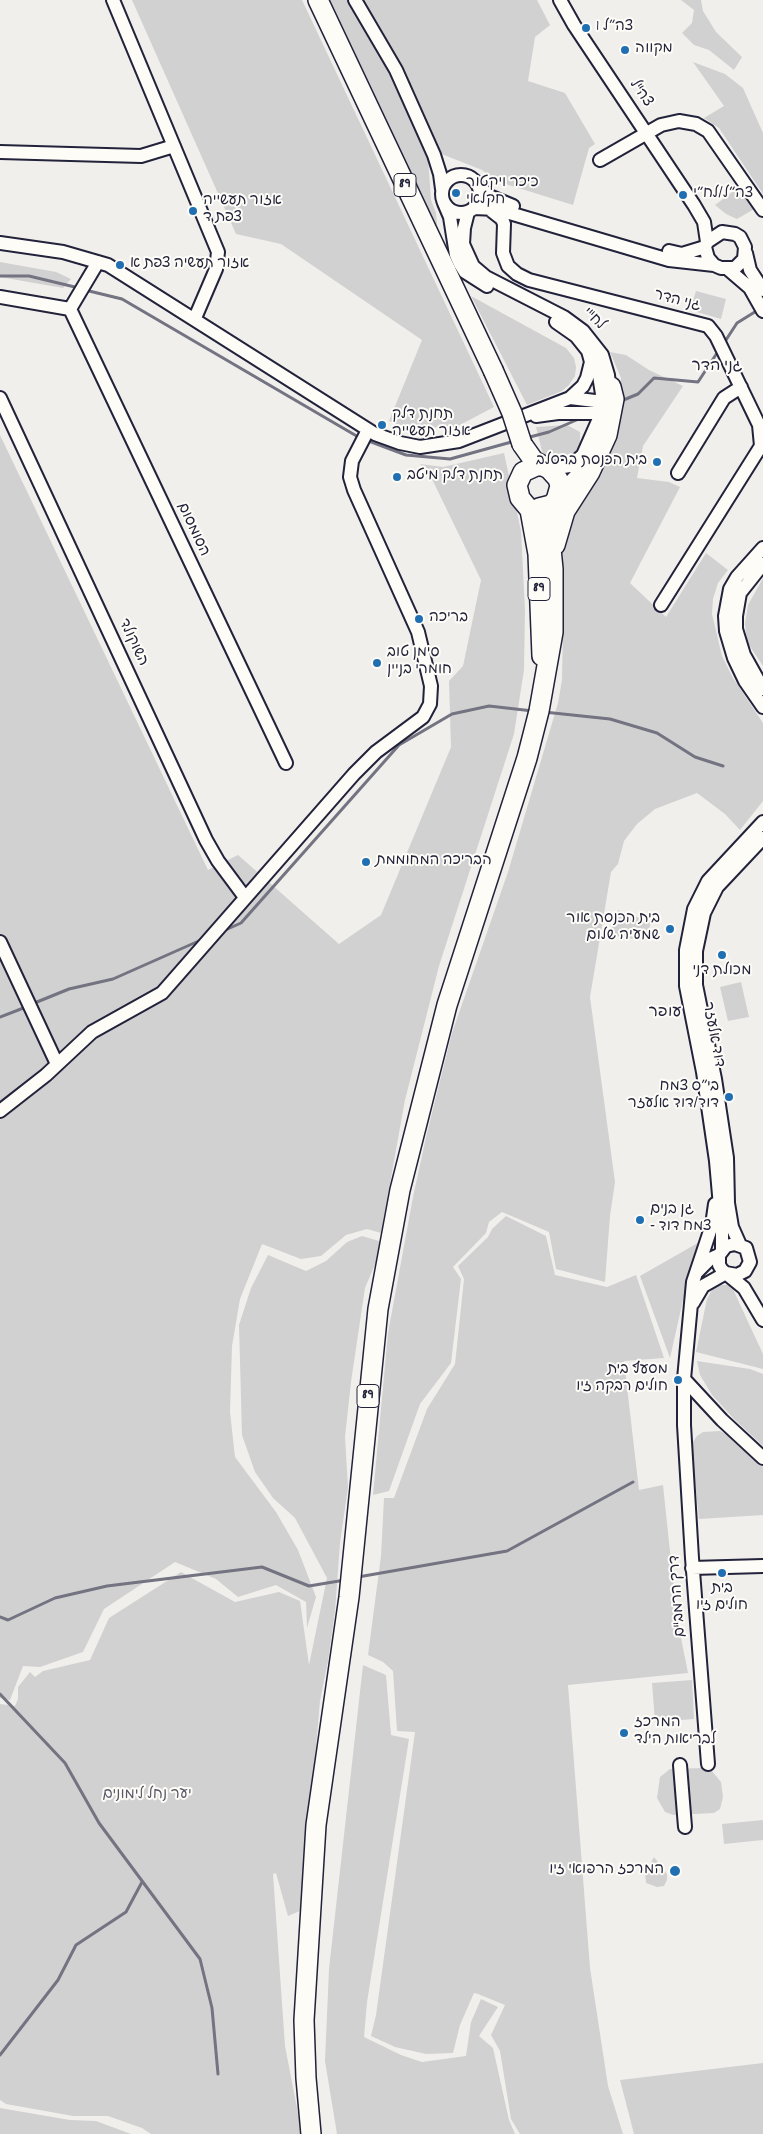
<!DOCTYPE html>
<meta charset="utf-8">
<style>
body{margin:0}
canvas{display:block;background:#f0efec}
</style>
<canvas width="763" height="2134"></canvas>
<script>
const ctx = document.querySelector('canvas').getContext('2d');
ctx.lineJoin = 'round';
function fill(path, color) { ctx.fillStyle = color; ctx.fill(path, 'evenodd'); }
const shape = rows => new Path2D(rows.map(r => 'M' + r).join(''));
function stroke(path, color, width, dash) { ctx.strokeStyle = color; ctx.lineWidth = width; ctx.lineCap = dash ? 'butt' : 'round'; ctx.setLineDash(dash || []); ctx.stroke(path); }
function drawText(font, color, halo, rows, align = 'center') {
  ctx.font = font + ' Dekko,"Playpen Sans Hebrew",sans-serif'; ctx.lineWidth = 4; ctx.setLineDash([]); ctx.textBaseline = 'middle'; ctx.strokeStyle = halo; ctx.fillStyle = color; for (const [text, x, y, turn = 0] of rows) {
    ctx.save(); ctx.translate(x, y); ctx.rotate((+turn || 0) * Math.PI / 180); ctx.textAlign = isNaN(turn) ? turn : align; if (halo) ctx.strokeText(text, 0, 0); ctx.fillText(text, 0, 0); ctx.restore();
  }
}
const green = shape([
 [132,0,302,0,494,407,456,427,408,428,389,421,422,340,281,244,236,234],
 [324,0,349,0,391,72,428,158,431,200,436,213,439,246],
 [362,0,537,0,550,25,535,37,528,81,565,93,595,144,589,148,573,205,496,181,482,170,439,153,402,67],
 [681,0,701,0,703,11,716,32,742,57,734,70,709,50,694,45,682,33,692,23,694,10],
 [693,62,725,74,743,88,763,133,763,194,719,128,704,118,724,106],
 [739,187,756,208,737,219,726,214,715,205],
 [0,262,56,272,71,279,63,288,0,277],
 [696,291,726,299,721,319,690,310],
 [471,296,566,348,574,358,576,367,575,376,569,385,562,391,527,405],
 [610,352,626,355,649,370,683,386,643,446,637,478,669,482,680,487,630,583,666,617,706,553,728,570,718,583,713,599,712,614,722,656,733,678,763,723,763,801,740,830,725,814,697,793,655,809,637,824,624,841,618,864,611,872,590,997,615,1182,610,1216,605,1282,556,1269,549,1232,502,1212,489,1222,486,1233,453,1267,461,1279,451,1363,420,1404,389,1491,373,1495,388,1333,413,1197,427,1133,452,1033,508,872,558,703,562,680,563,625,560,526,613,441,619,423,621,378],
 [567,425,580,432,580,447,566,461,549,463,543,455,536,427],
 [0,435,208,870,238,855,339,944,381,915,451,747,449,681,463,666,481,580,429,473,420,464,443,467,504,453,521,531,525,610,524,670,514,734,439,966,405,1100,381,1233,367,1229,346,1235,321,1256,301,1259,262,1244,240,1299,232,1346,230,1412,235,1457,276,1512,298,1550,316,1597,307,1628,306,1602,276,1585,238,1597,216,1579,175,1562,104,1609,83,1652,40,1667,23,1666,10,1700,0,1698],
 [763,578,763,666,747,642,745,624,748,605],
 [618,910,651,922,645,941,610,935],
 [741,982,749,1017,728,1021,720,987],
 [506,1216,546,1236,555,1275,607,1287,636,1275,664,1358,624,1361,639,1490,663,1485,677,1618,688,1673,568,1685,590,1968,608,2086,623,2134,520,2134,511,2119,500,2051,491,2035,505,2005,478,1994,474,1993,460,2025,453,2053,426,2054,395,2047,371,2036,376,2015,415,1732,397,1731,393,1671,383,1662,368,1655,381,1556,384,1498,394,1498,427,1409,455,1364,464,1279,458,1266,488,1237,492,1229],
 [362,1236,379,1241,381,1250,365,1288,351,1382,345,1437,348,1487,340,1543,335,1611,328,1661,320,1701,302,1910,288,1916,276,1873,273,1874,285,2046,302,2134,151,2134,142,2128,108,2116,73,2116,6,2104,0,2100,0,1704,15,1706,18,1699,18,1687,30,1672,35,1677,43,1671,90,1660,109,1618,181,1572,235,1602,279,1592,300,1601,309,1665,327,1578,295,1518,273,1498,255,1472,242,1435,239,1325,251,1288,268,1255,306,1271,326,1261,347,1242],
 [703,1240,695,1252,690,1269,670,1358,640,1276],
 [721,1285,731,1285,763,1354,763,1369,696,1352,707,1299,713,1288],
 [697,1361,750,1369,763,1374,763,1446,734,1419,712,1395,700,1375],
 [720,1431,730,1436,763,1467,763,1515,699,1519,692,1451,693,1442,697,1436,703,1432],
 [363,1665,386,1675,391,1735,409,1739,367,2002,364,2037,401,2055,422,2062,466,2056,471,2022,481,1999,498,2007,479,2036,493,2048,509,2120,515,2134,337,2134,325,2061,329,1969],
 [692,1680,694,1719,655,1722,652,1683],
 [703,1768,711,1770,721,1782,723,1797,720,1809,714,1813,673,1815,665,1812,657,1798,660,1777,670,1769],
 [763,1820,763,1840,724,1844,722,1824],
 [654,1857,667,1874,667,1880,664,1886,657,1887,646,1883,645,1873],
 [763,2063,763,2134,634,2134,620,2080],
 [0,2108,70,2120,96,2121,131,2134,0,2134]
]);
const stream = shape([
 [0,276,29,276,79,288],
 [85,290,122,299,360,438],
 [724,343,737,323,758,310],
 [621,401,638,394,654,378,698,382,719,350],
 [526,438,549,432,581,418],
 [366,440,406,455,450,459,515,441],
 [544,712,610,719,657,733,695,757,723,766],
 [223,931,241,923,399,745,452,714,489,706,533,711],
 [32,1004,69,989,113,979,201,940],
 [0,1017,26,1007],
 [358,1577,507,1551,633,1482],
 [0,1617,8,1620,55,1598,107,1586,262,1567,309,1586,345,1580],
 [0,1694,65,1763,99,1823,200,1959,212,2008,218,2074],
 [0,2055,58,1980,76,1945,126,1912,142,1882]
]);
const minor = shape([
 [113,0,218,252,216,269,195,318],
 [355,0,396,70,434,155,440,174,442,189],
 [560,0,574,25,694,205,704,222,707,242],
 [0,152,141,156,174,146],
 [600,160,661,125,679,121,696,124,708,131,763,210],
 '442 194a19 19 0 1 1 38 0a19 19 0 1 1-38 0Z',
 [479,186,489,196,513,206],
 [444,203,450,217,456,255,460,264,465,272,487,286],
 [474,208,496,209,669,260,714,265],
 [488,208,502,219,504,224,503,253,508,266,517,274,529,280,708,326,716,336,759,425,761,446,661,605],
 [468,212,464,228,463,244,473,266,486,277,564,317,583,331,602,355,608,375,610,394],
 [722,232,735,234,740,237,745,247,744,259,735,268,721,268,714,265,708,258,705,247,707,242,722,232],
 [0,243,63,252,108,265,375,434,400,443,420,447,459,441,570,398,583,386,587,378,591,362,588,351],
 [669,251,682,254,705,247],
 [746,253,750,270,763,290],
 [729,270,750,288,763,311],
 [0,297,70,309,98,262],
 [70,309,286,763],
 [0,398,206,840,218,861,244,896],
 [570,398,595,401,606,406],
 [536,416,558,413,600,413,607,408],
 [549,469,570,466,583,455,598,421,602,394,598,369,588,351,576,336,556,322],
 [678,473,724,398,741,387],
 [559,493,587,464],
 [763,548,737,577,730,589,725,616,726,631,734,658,745,681,763,707],
 [763,564,740,593,736,616,736,629,744,655,763,689],
 [0,942,57,1064],
 [0,1111,46,1075,92,1032,162,993,354,774,376,752,423,717,430,704,431,686,418,632,354,490,350,477,352,461,368,430],
 [740,1245,732,1227,728,1203,727,1158,715,1079,696,985,696,951,704,913,717,887,763,838],
 [722,1250,722,1229,716,1161,703,1072,686,986,686,950,694,909,708,881,763,822],
 [696,1273,712,1225,715,1204],
 [726,1273,737,1275,745,1271,750,1262,746,1248,735,1244,726,1246,719,1255,719,1265,722,1270,744,1288,763,1320],
 [693,1303,703,1286,726,1273],
 [684,1379,722,1420,763,1458],
 [692,1568,763,1566],
 [708,1764,692,1558,684,1425,684,1379,693,1282,696,1273,710,1259,719,1255],
 [680,1765,685,1827]
]);
const highway = shape([
 [318,0,493,370],
 [522,444,534,461,549,469,558,479,560,486,556,500,551,505,539,508],
 [555,545,565,511,590,472,607,435,614,399,611,387],
 [542,656,538,554,530,510,520,498,517,485,523,472,536,466,543,466],
 [311,2134,306,2078,304,2020,316,1825,349,1597,378,1309,400,1190,447,1005,527,758,539,711,553,632,553,569,548,519,551,505]
]);
const highwayBridge = shape([
 [493,370,512,413,522,444]
]);
const markers = [
 [586,28,5,"#1f6fb2"],
 [625,50,5,"#1f6fb2"],
 [456,193,5,"#1f6fb2"],
 [683,195,5,"#1f6fb2"],
 [193,211,5,"#1f6fb2"],
 [120,265,5,"#1f6fb2"],
 [382,425,5,"#1f6fb2"],
 [657,462,5,"#1f6fb2"],
 [397,477,5,"#1f6fb2"],
 [419,619,5,"#1f6fb2"],
 [377,663,5,"#1f6fb2"],
 [366,862,5,"#1f6fb2"],
 [670,929,5,"#1f6fb2"],
 [722,955,5,"#1f6fb2"],
 [729,1097,5,"#1f6fb2"],
 [640,1220,5,"#1f6fb2"],
 [678,1380,5,"#1f6fb2"],
 [722,1573,5,"#1f6fb2"],
 [624,1733,5,"#1f6fb2"],
 [675,1871,6,"#1f6fb2"]
];
const shields = [
 [405,185,22],
 [539,589,22],
 [368,1396,22]
];
const shieldNames = [
 ["89",405,185],
 ["89",539,589],
 ["89",368,1396]
];
const poiNames = [
 ["צה״ל 1",596,28],
 ["מקווה",635,50],
 ["כיכר ויקטור",466,184],
 ["חקלאי",466,201],
 ["צה״ל/לח״י",693,195],
 ["אזור תעשייה",203,202],
 ["צפת ד",203,219],
 ["אזור תעשיה צפת א",130,265],
 ["תחנת דלק",392,416],
 ["אזור תעשייה",392,433],
 ["בית הכנסת ברסלב",647,462,"right"],
 ["תחנת דלק מיטב",407,477],
 ["בריכה",429,619],
 ["סימן טוב",387,654],
 ["חומרי בניין",387,671],
 ["הבריכה המחוממת",376,862],
 ["בית הכנסת אור",660,920,"right"],
 ["שמעיה שלום",660,937,"right"],
 ["מכולת דני",722,972,"center"],
 ["בי״ס צמח",719,1088,"right"],
 ["דוד/דוד אלעזר",719,1105,"right"],
 ["גן בנים",650,1211],
 ["- צמח דוד",650,1228],
 ["מסעף בית",668,1371,"right"],
 ["חולים רבקה זיו",668,1388,"right"],
 ["בית",722,1590,"center"],
 ["חולים זיו",722,1607,"center"],
 ["המרכז",634,1724],
 ["לבריאות הילד",634,1741],
 ["המרכז הרפואי זיו",664,1871,"right"]
];
const streetNames = [
 ["צה\"ל",640,94,56],
 ["גני הדר",677,302,15],
 ["לח\"י",593,320,42],
 ["הסומסום",192,530,65],
 ["השוקולד",132,643,65],
 ["דוד אלעזר",712,1035,79],
 ["דרך הרמב\"ם",679,1596,-94]
];
const parkNames = [
 ["יער נחל לימונים",147,1796]
];
const neighbourhoodNames = [
 ["גני הדר",717,368],
 ["עופר",665,1014]
];
fill(green, '#d2d1d1');
stroke(stream, '#737381', 3);
stroke(minor, '#22223b', 16);
stroke(highway, '#22223b', 22);
stroke(minor, '#fdfcf7', 12);
stroke(highway, '#fdfcf7', 19);
stroke(highwayBridge, '#22223b', 22, []);
stroke(highwayBridge, '#fdfcf7', 19);
for (const [x, y, r, color] of markers) { const dot = new Path2D(); dot.arc(x, y, r, 0, 2 * Math.PI); ctx.fillStyle = color; ctx.fill(dot); stroke(dot, '#fdfcf7', 2); }
for (const [x, y, w] of shields) { const box = new Path2D(); box.roundRect(x - w / 2, y - 11.5, w, 23, 4); ctx.fillStyle = '#fdfcf7'; ctx.fill(box); stroke(box, '#22223b', 1); }
drawText('bold 14px', '#22223b', null, shieldNames);
drawText('15px', '#22223b', '#fdfcf7', poiNames, 'left');
drawText('15px', '#22223b', '#fdfcf7', streetNames);
drawText('15px', '#575768', '#fdfcf7', parkNames);
drawText('16px', '#22223b', '#fdfcf7', neighbourhoodNames);
</script>
